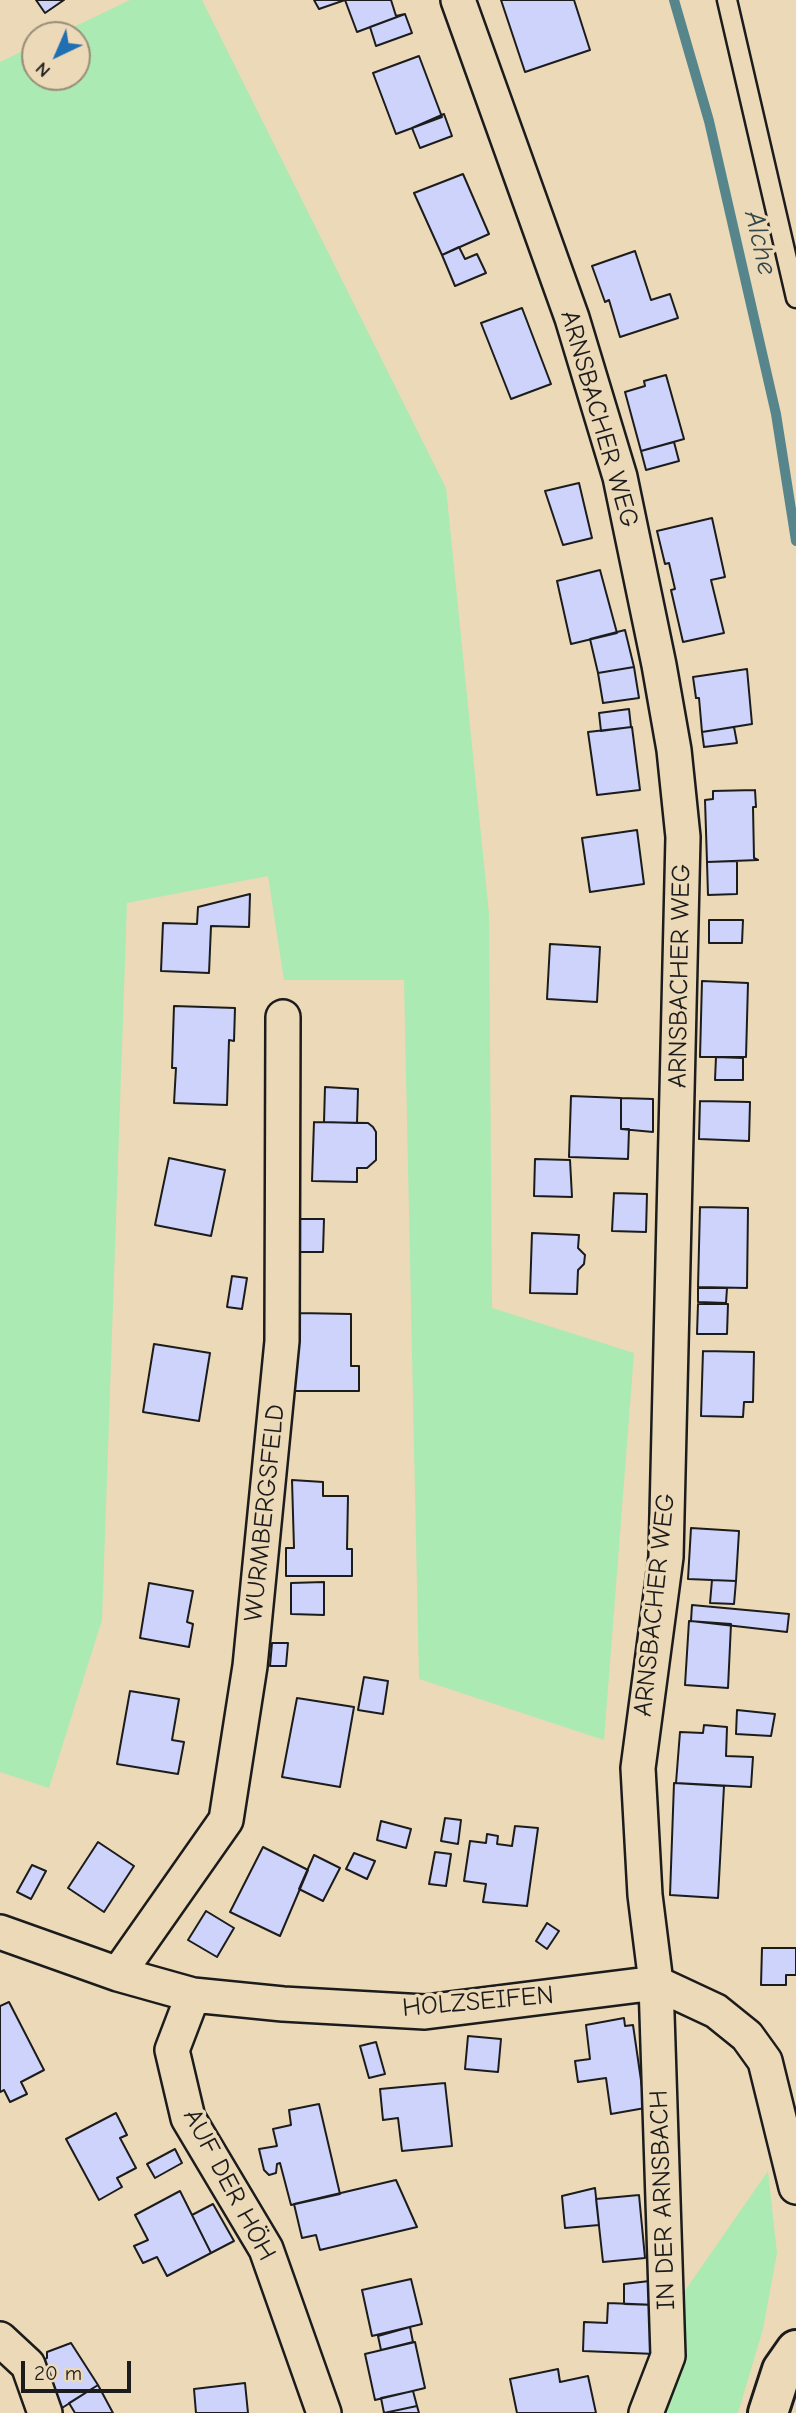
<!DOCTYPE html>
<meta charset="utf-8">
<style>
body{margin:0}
#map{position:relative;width:796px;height:2413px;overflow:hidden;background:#ecd9b7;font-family:"Comic Neue",sans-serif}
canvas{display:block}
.north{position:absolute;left:21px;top:21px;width:70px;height:70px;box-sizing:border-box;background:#ecd9b7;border:2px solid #998d79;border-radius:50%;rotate:224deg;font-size:19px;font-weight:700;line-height:28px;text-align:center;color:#1c1c1c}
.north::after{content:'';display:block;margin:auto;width:24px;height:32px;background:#1f6fb2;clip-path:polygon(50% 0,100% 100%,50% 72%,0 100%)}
.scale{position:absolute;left:21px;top:2361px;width:110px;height:32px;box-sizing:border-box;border:4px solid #1c1c1c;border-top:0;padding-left:9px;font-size:21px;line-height:24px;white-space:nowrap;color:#1c1c1c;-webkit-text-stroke:5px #ecd9b7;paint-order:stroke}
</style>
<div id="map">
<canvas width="796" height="2413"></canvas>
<div class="north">N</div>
<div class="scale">20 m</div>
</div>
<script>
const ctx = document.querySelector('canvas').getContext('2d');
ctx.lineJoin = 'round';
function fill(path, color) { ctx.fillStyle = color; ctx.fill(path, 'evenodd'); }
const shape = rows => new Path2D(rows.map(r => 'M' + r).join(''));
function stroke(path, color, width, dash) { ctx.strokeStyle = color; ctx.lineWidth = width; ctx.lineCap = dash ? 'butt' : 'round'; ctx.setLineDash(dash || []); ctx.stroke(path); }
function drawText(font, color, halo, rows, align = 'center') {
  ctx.font = font + ' "Comic Neue",sans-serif'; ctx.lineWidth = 7; ctx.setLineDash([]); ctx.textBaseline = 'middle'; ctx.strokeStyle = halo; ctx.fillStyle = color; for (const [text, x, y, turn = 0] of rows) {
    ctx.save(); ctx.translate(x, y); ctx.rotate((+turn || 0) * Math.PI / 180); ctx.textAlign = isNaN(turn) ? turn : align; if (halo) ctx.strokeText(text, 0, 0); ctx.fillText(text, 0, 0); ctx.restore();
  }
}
const green = shape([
 [130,0,202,0,446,488,489,914,492,1308,634,1353,604,1740,419,1679,404,980,284,980,268,876,127,903,102,1620,49,1788,0,1772,0,62,35,45,35,77,77,77,77,35,57,35],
 [768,2171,777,2253,763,2329,738,2413,665,2413,684,2292]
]);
const stream = shape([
 [674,0,709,121,776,414,796,541]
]);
const building = shape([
 [36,0,64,0,45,13,36,0],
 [314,0,345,0,319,9,314,0],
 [345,0,391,0,396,16,405,14,357,32,345,0],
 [501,0,574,0,590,50,525,72,501,0],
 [405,14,412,33,376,46,370,27,405,14],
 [419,56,442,117,396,134,373,73,419,56],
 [444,114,452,136,420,148,412,128,444,114],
 [463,174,489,234,442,255,414,193,463,174],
 [459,247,465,259,477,254,486,273,455,286,442,255,459,247],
 [635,251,651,300,670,294,678,318,620,337,609,300,605,302,592,266,635,251],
 [522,308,551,384,511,399,481,323,522,308],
 [666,375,684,439,641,451,625,392,645,386,644,381,666,375],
 [674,442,679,461,646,470,641,451,674,442],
 [579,483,592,538,563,545,545,491,579,483],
 [712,518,725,577,711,580,724,633,683,642,671,590,675,589,669,563,665,564,657,531,712,518],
 [600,570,617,633,571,644,557,581,600,570],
 [625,630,634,667,598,673,590,639,625,630],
 [634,667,639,698,603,703,598,673,634,667],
 [747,669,752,724,702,732,699,698,696,698,693,677,747,669],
 [629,709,631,727,601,731,599,713,629,709],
 [632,727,640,790,597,795,588,732,632,727],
 [734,727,737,743,704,747,702,732,734,727],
 [755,790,756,807,753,807,754,858,758,860,707,862,705,800,713,799,713,791,755,790],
 [637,830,644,884,590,892,582,838,637,830],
 [737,861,737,894,708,895,707,862,737,861],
 [250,894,249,927,211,926,209,973,161,971,163,923,197,924,198,907,250,894],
 [709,920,743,920,742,943,709,943,709,920],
 [550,944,600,947,597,1002,547,999,550,944],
 [702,981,748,983,746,1057,700,1057,702,981],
 [174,1006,235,1008,234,1041,229,1040,227,1105,174,1103,176,1068,172,1068,174,1006],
 [716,1057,743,1058,743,1080,715,1080,716,1057],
 [325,1087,358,1089,357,1123,324,1122,325,1087],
 [571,1096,621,1098,621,1129,629,1129,628,1159,569,1157,571,1096],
 [621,1098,653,1099,653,1132,621,1129,621,1098],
 [700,1101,750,1102,749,1141,699,1139,700,1101],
 [314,1122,368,1123,373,1127,376,1132,376,1160,367,1168,357,1168,357,1182,312,1181,314,1122],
 [169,1158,225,1170,211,1236,155,1225,169,1158],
 [535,1159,570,1160,572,1197,534,1196,535,1159],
 [614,1193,647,1194,646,1232,612,1231,614,1193],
 [700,1207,748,1208,747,1288,698,1287,700,1207],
 [291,1219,324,1219,323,1252,290,1252,291,1219],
 [532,1233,579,1235,578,1248,585,1255,584,1264,578,1270,577,1294,530,1293,532,1233],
 [232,1276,247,1278,242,1309,227,1307,232,1276],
 [698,1288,727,1288,726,1303,698,1302,698,1288],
 [698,1304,728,1304,727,1334,697,1334,698,1304],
 [298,1313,351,1314,351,1366,359,1366,359,1391,294,1391,298,1313],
 [154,1344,210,1353,199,1421,143,1412,154,1344],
 [703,1351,754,1352,753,1402,744,1402,743,1417,701,1416,703,1351],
 [292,1480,323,1482,323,1496,348,1496,347,1549,352,1549,352,1576,286,1576,286,1548,294,1548,292,1480],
 [691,1528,739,1531,736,1581,688,1579,691,1528],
 [712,1580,736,1581,734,1604,710,1603,712,1580],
 [324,1582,324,1615,291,1614,291,1583,324,1582],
 [149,1583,193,1591,187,1622,193,1624,189,1647,140,1638,149,1583],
 [692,1605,789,1614,787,1632,691,1621,692,1605],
 [689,1621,731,1624,728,1688,685,1685,689,1621],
 [272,1643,288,1643,286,1666,270,1666,272,1643],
 [364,1677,388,1681,383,1714,358,1710,364,1677],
 [130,1691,179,1699,172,1740,184,1742,178,1774,117,1764,130,1691],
 [297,1698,354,1707,340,1787,282,1777,297,1698],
 [737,1710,775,1714,771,1736,736,1734,737,1710],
 [704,1725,727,1727,726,1756,753,1757,751,1787,676,1783,680,1732,703,1733,704,1725],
 [674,1783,724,1786,718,1898,670,1895,674,1783],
 [445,1818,461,1820,458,1844,441,1841,445,1818],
 [381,1821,411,1829,406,1848,377,1840,381,1821],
 [515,1826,538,1828,527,1906,483,1902,486,1884,464,1881,470,1841,486,1843,487,1834,498,1836,497,1844,512,1846,515,1826],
 [98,1842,134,1866,104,1912,68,1888,98,1842],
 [263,1847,308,1870,280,1936,230,1912,263,1847],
 [435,1852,451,1854,446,1886,429,1884,435,1852],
 [354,1853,375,1861,367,1879,346,1869,354,1853],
 [314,1855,340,1868,323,1901,299,1889,314,1855],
 [32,1865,46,1871,31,1899,17,1892,32,1865],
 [206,1911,234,1928,217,1957,188,1940,206,1911],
 [547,1923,559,1931,547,1949,536,1941,547,1923],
 [762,1948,796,1948,796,1975,786,1975,786,1985,761,1985,762,1948],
 [9,2002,44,2070,21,2082,27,2094,10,2102,4,2090,0,2092,0,2006,9,2002],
 [624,2018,625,2026,633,2025,645,2108,611,2114,606,2078,578,2082,575,2061,590,2059,586,2025,624,2018],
 [468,2036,501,2039,498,2072,465,2069,468,2036],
 [376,2042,385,2074,369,2078,360,2046,376,2042],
 [445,2083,452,2146,402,2151,398,2118,383,2120,380,2089,445,2083],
 [319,2104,340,2194,291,2205,280,2163,277,2164,276,2173,269,2175,264,2170,259,2149,277,2146,273,2129,291,2125,289,2110,319,2104],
 [116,2113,127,2135,120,2138,136,2168,117,2178,122,2187,99,2200,66,2139,116,2113],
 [175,2149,182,2163,155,2178,147,2164,175,2149],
 [396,2180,417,2227,320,2250,316,2235,302,2238,294,2204,396,2180],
 [595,2188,599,2225,565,2228,562,2196,595,2188],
 [180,2191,211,2253,167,2276,157,2257,143,2263,134,2246,148,2240,135,2215,180,2191],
 [639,2195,645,2258,603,2262,596,2199,639,2195],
 [213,2204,234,2241,211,2253,192,2215,213,2204],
 [411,2279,422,2324,372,2336,362,2290,411,2279],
 [658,2280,657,2305,624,2304,624,2284,658,2280],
 [608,2303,657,2305,655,2354,583,2351,584,2322,607,2323,608,2303],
 [410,2327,413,2342,381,2350,378,2336,410,2327],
 [415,2342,425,2388,375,2400,365,2354,415,2342],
 [71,2343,98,2385,62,2408,35,2365,47,2358,47,2352,71,2343],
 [558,2369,560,2382,588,2376,596,2413,517,2413,510,2379,558,2369],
 [245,2383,248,2413,196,2413,194,2389,245,2383],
 [98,2385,113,2413,75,2413,69,2403,98,2385],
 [413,2391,417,2406,384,2413,381,2398,413,2391],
 [417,2406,419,2413,384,2413,417,2406]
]);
const lane = shape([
 [727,0,796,298]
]);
const street = shape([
 [458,0,572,318,620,477,659,665,674,750,683,837,666,1557,638,1768,645,1895,656,1983,668,2356,646,2413],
 [0,1932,118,1974,193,1995,283,2004,425,2012,656,1983,716,2011,747,2036,765,2061,796,2187],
 [118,1974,226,1820,250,1666,282,1341,283,1017],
 [193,1995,172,2050,188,2118,266,2249,324,2413],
 [0,2339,28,2365,45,2413]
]);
const secondary = shape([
 [768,2413,782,2370,796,2350]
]);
const streetNames = [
 ["ARNSBACHER WEG",599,419,74],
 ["ARNSBACHER WEG",680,976,-89],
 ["WURMBERGSFELD",265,1513,-84],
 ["ARNSBACHER WEG",655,1605,-84],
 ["HOLZSEIFEN",478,2002,-5],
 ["AUF DER HÖH",229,2185,62],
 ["IN DER ARNSBACH",663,2200,-92]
];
const waterNames = [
 ["Alche",760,243,77]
];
fill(green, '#abeab2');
stroke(stream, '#56868c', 10);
fill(building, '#cdd3fb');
stroke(building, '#1c1c1c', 2);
stroke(lane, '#1c1c1c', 23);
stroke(street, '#1c1c1c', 38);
stroke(secondary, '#1c1c1c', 44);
stroke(lane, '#ecd9b7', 18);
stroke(street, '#ecd9b7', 33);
stroke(secondary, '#ecd9b7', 38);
drawText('26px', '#1c1c1c', '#ecd9b7', streetNames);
drawText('italic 28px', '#34484b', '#ecd9b7', waterNames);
</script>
